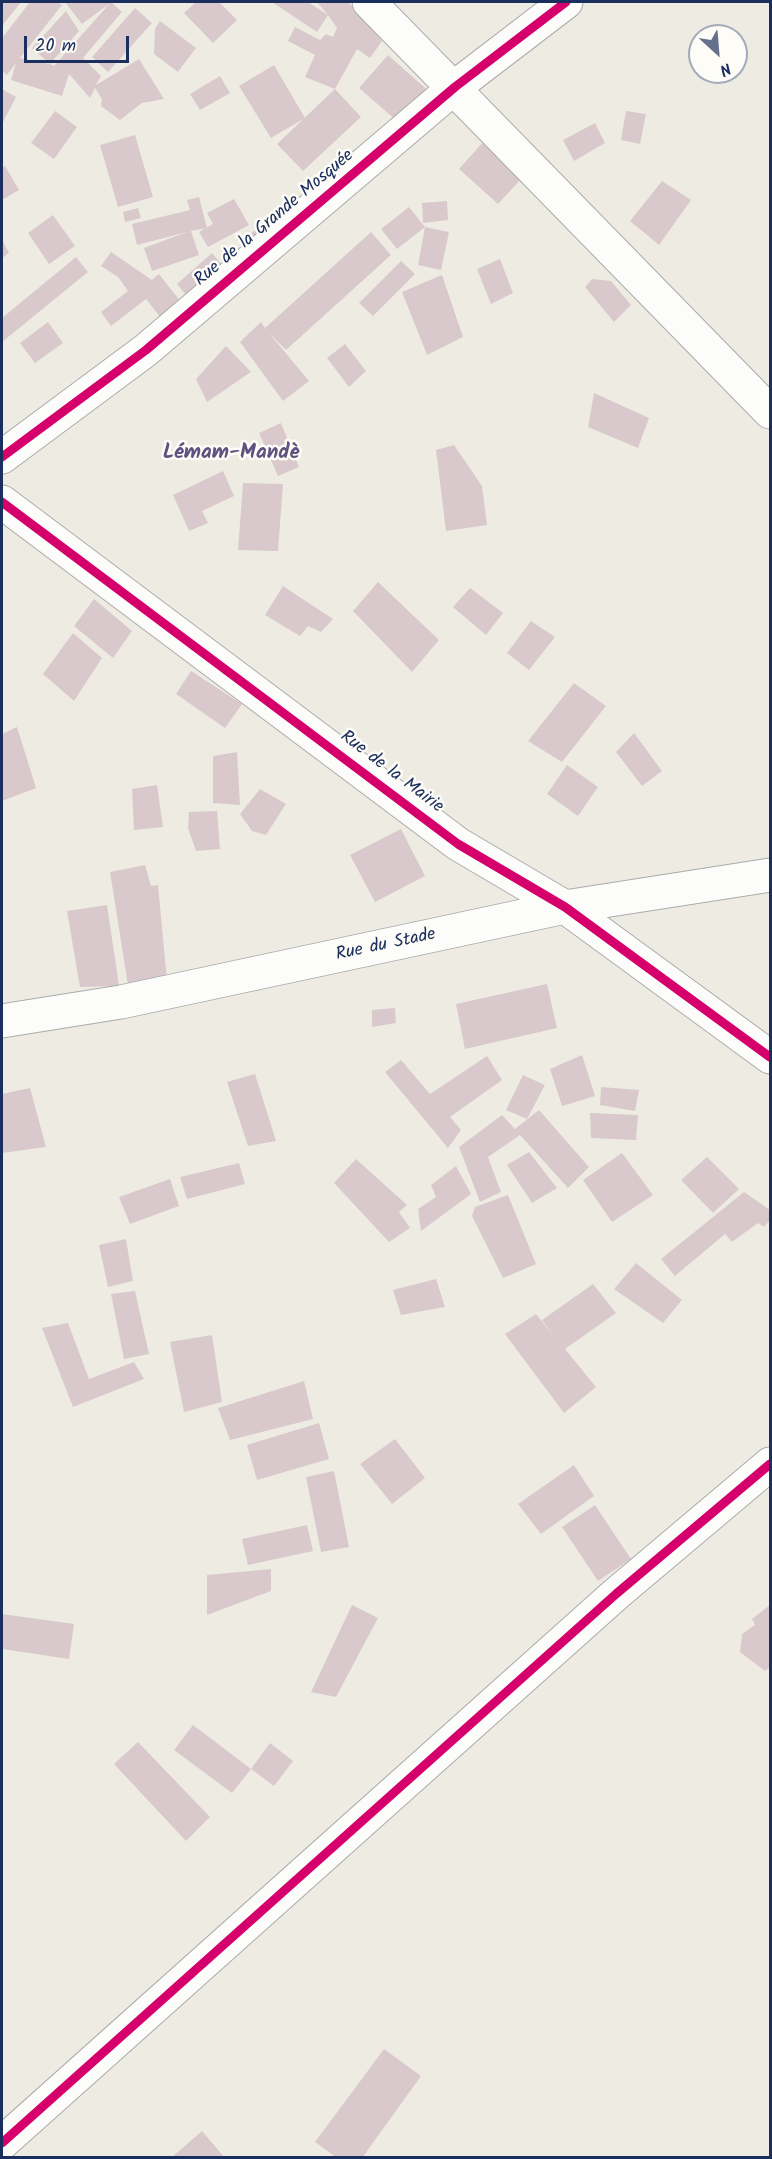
<!DOCTYPE html>
<meta charset="utf-8">
<style>
body{margin:0}
#map{position:relative;width:772px;height:2159px;overflow:hidden;background:#eeece2;font-family:Kalam,sans-serif}
canvas{display:block}
.frame{position:absolute;inset:0;border:3px solid #1b2f5e;pointer-events:none}
.north{position:absolute;left:688px;top:24px;width:60px;height:60px;box-sizing:border-box;background:#fdfcf7;border:2px solid #a3aaba;border-radius:50%;rotate:154deg;font-size:16px;font-weight:700;line-height:24px;text-align:center;color:#1b2f5e}
.north::after{content:'';display:block;margin:auto;width:21px;height:27px;background:#65718c;clip-path:polygon(50% 0,100% 100%,50% 72%,0 100%)}
.scale{position:absolute;left:24px;top:36px;width:105px;height:27px;box-sizing:border-box;border:3px solid #1b2f5e;border-top:0;padding-left:8px;font-size:18px;line-height:21px;white-space:nowrap;color:#1b2f5e;-webkit-text-stroke:4px #fdfcf7;paint-order:stroke}
</style>
<div id="map">
<canvas width="772" height="2159"></canvas>
<div class="frame"></div>
<div class="north">N</div>
<div class="scale">20 m</div>
</div>
<script>
const ctx = document.querySelector('canvas').getContext('2d');
ctx.lineJoin = 'round';
function fill(path, color) { ctx.fillStyle = color; ctx.fill(path, 'evenodd'); }
const shape = rows => new Path2D(rows.map(r => 'M' + r).join(''));
function stroke(path, color, width, dash) { ctx.strokeStyle = color; ctx.lineWidth = width; ctx.lineCap = dash ? 'butt' : 'round'; ctx.setLineDash(dash || []); ctx.stroke(path); }
function drawText(font, color, halo, rows, align = 'center') {
  ctx.font = font + ' Kalam,sans-serif'; ctx.lineWidth = 5; ctx.setLineDash([]); ctx.textBaseline = 'middle'; ctx.strokeStyle = halo; ctx.fillStyle = color; for (const [text, x, y, turn = 0] of rows) {
    ctx.save(); ctx.translate(x, y); ctx.rotate((+turn || 0) * Math.PI / 180); ctx.textAlign = isNaN(turn) ? turn : align; if (halo) ctx.strokeText(text, 0, 0); ctx.fillText(text, 0, 0); ctx.restore();
  }
}
const building = shape([
 [2,2,21,2,2,26],
 [30,2,57,2,62,5,20,58,50,64,32,48,66,11,79,31,50,64,54,66,111,2,122,12,83,58,101,76,96,85,139,59,164,99,142,103,120,120,101,106,102,99,95,88,90,98,69,74,62,96,11,80,16,63,7,75,2,71,2,38],
 [65,2,112,2,82,24],
 [196,2,219,2,237,20,213,43,184,13],
 [272,2,308,2,328,15,317,2,348,2,382,41,370,58,357,49,335,89,361,117,303,171,277,144,335,89,305,77,315,55,288,41,295,27,320,40,326,34,333,37,337,28,328,15,317,32],
 [135,8,152,23,108,72,92,57],
 [160,21,196,48,178,72,154,54,155,29],
 [388,55,433,95,404,127,359,88],
 [274,65,305,118,271,138,239,86],
 [220,76,230,93,200,110,190,94],
 [2,89,16,97,2,124],
 [55,111,77,127,54,159,31,143],
 [626,111,646,114,640,144,621,140],
 [595,123,605,143,574,161,563,140],
 [135,135,153,197,118,207,100,145],
 [484,141,524,176,498,204,459,169],
 [5,166,19,190,2,200,2,168],
 [662,181,691,200,659,245,630,221],
 [199,197,207,228,191,231,199,255,152,271,144,248,187,232,137,245,132,224,190,210,187,200],
 [234,199,249,225,208,247,199,232,213,224,207,213],
 [447,201,448,220,423,223,422,203],
 [409,207,425,227,397,249,381,229],
 [138,208,141,218,125,222,123,212],
 [53,215,75,246,49,264,28,233],
 [273,215,280,224,255,246,247,237],
 [425,227,449,232,441,270,418,265],
 [371,232,391,255,286,350,269,333,309,381,283,401,240,342,261,322,265,328],
 [2,240,9,253,2,258],
 [111,252,152,280,159,274,188,311,168,327,146,299,111,326,101,312,128,291,118,277,101,266],
 [212,253,227,271,191,301,177,284],
 [76,257,88,272,2,342,2,318],
 [500,259,513,293,491,304,477,269],
 [401,261,415,274,373,316,359,303],
 [442,275,463,337,427,355,402,292],
 [592,279,611,281,631,305,614,322,585,287],
 [48,322,63,343,35,363,20,343],
 [345,344,366,371,349,387,327,358],
 [226,346,251,372,207,402,196,379],
 [594,393,649,418,638,448,588,427],
 [281,423,299,467,278,476,259,433],
 [454,445,482,486,487,525,446,531,436,450],
 [223,471,234,496,202,511,208,523,189,531,173,495],
 [243,483,283,484,278,551,238,550],
 [378,582,439,640,412,672,353,611],
 [283,586,333,619,321,632,308,626,300,636,265,615],
 [470,588,503,613,486,635,453,607],
 [94,599,132,631,113,658,74,626],
 [531,621,555,637,529,670,507,653],
 [73,633,102,658,74,701,43,674],
 [191,671,242,704,225,728,176,694],
 [574,683,606,706,562,762,528,741],
 [17,727,36,788,2,801,2,734],
 [634,733,662,771,642,786,616,752],
 [237,752,240,805,213,803,213,756],
 [567,765,598,787,578,816,547,794],
 [157,785,163,827,134,830,132,789],
 [260,789,286,804,266,835,252,831,240,814],
 [217,811,220,849,196,851,188,828,189,812],
 [401,829,425,876,375,902,350,855],
 [145,865,151,886,158,885,167,981,128,985,110,872],
 [107,905,119,986,80,987,67,911],
 [547,984,557,1028,465,1049,456,1004],
 [395,1008,396,1023,372,1027,372,1010],
 [582,1055,595,1096,562,1106,550,1069],
 [487,1056,502,1080,450,1117,461,1130,448,1148,385,1072,401,1060,430,1094],
 [255,1074,276,1141,248,1146,227,1082],
 [523,1075,545,1085,527,1119,506,1110],
 [601,1087,639,1090,635,1111,600,1105],
 [30,1088,46,1147,2,1153,2,1094],
 [539,1110,589,1167,568,1188,520,1135,488,1157,501,1192,480,1202,459,1147,502,1115,515,1129],
 [590,1113,638,1115,636,1140,591,1138],
 [529,1152,557,1188,532,1203,507,1165],
 [622,1153,653,1195,612,1222,583,1180],
 [707,1157,739,1189,713,1213,681,1180],
 [356,1159,407,1205,399,1212,410,1228,389,1242,334,1183],
 [239,1163,245,1184,187,1199,180,1177],
 [456,1166,471,1194,421,1231,418,1209,436,1197,431,1185],
 [170,1179,179,1206,130,1224,119,1197],
 [744,1192,770,1210,770,1220,764,1227,758,1223,732,1242,725,1234,675,1276,661,1259],
 [508,1195,536,1264,503,1278,472,1216,475,1207],
 [126,1239,133,1281,108,1287,99,1245],
 [636,1263,682,1300,663,1323,614,1289],
 [436,1279,445,1307,401,1315,393,1290],
 [593,1284,616,1313,565,1349,596,1387,564,1413,505,1334,536,1314,553,1335,542,1320],
 [135,1291,149,1354,124,1359,111,1294],
 [68,1323,89,1379,134,1362,144,1379,73,1407,42,1328],
 [212,1335,222,1402,184,1412,170,1342],
 [304,1381,313,1419,230,1440,218,1408],
 [319,1423,329,1459,257,1480,247,1445],
 [395,1439,425,1478,392,1504,360,1464],
 [574,1465,594,1496,541,1534,518,1504],
 [334,1471,349,1547,321,1552,306,1477],
 [595,1505,631,1559,598,1581,562,1527],
 [307,1525,313,1551,248,1565,242,1539],
 [271,1569,271,1591,207,1615,207,1575],
 [352,1605,378,1618,336,1697,311,1692],
 [770,1605,770,1667,765,1671,740,1652,742,1634,755,1625,752,1619],
 [2,1614,74,1624,69,1659,2,1649],
 [193,1725,251,1769,232,1793,174,1750],
 [138,1742,210,1817,186,1841,114,1764],
 [270,1743,293,1761,274,1786,251,1769],
 [384,2049,421,2076,362,2158,337,2158,315,2142],
 [202,2131,225,2158,171,2158]
]);
const minor = shape([
 [369,2,770,412],
 [2,457,146,350,455,87,566,2],
 [2,502,458,844,565,907,770,1057],
 [2,1021,121,1002,565,907,770,875],
 [2,2143,616,1594,770,1464]
]);
const cycleway = shape([
 [2,457,146,350,455,87,566,2],
 [2,502,458,844,565,907,770,1057],
 [2,2143,616,1594,770,1464]
]);
const streetNames = [
 ["Rue de la Grande Mosquée",275,219,-40],
 ["Rue de la Mairie",391,773,37],
 ["Rue du Stade",386,946,-12]
];
const quarterNames = [
 ["Lémam-Mandè",231,454]
];
fill(building, '#d9c9cd');
stroke(minor, '#aaabac', 35);
stroke(minor, '#fcfcfb', 33);
stroke(cycleway, '#d6006c', 9);
drawText('18px', '#1b2f5e', '#fdfcf7', streetNames);
drawText('bold 21px', '#605280', '#fdfcf7', quarterNames);
</script>
